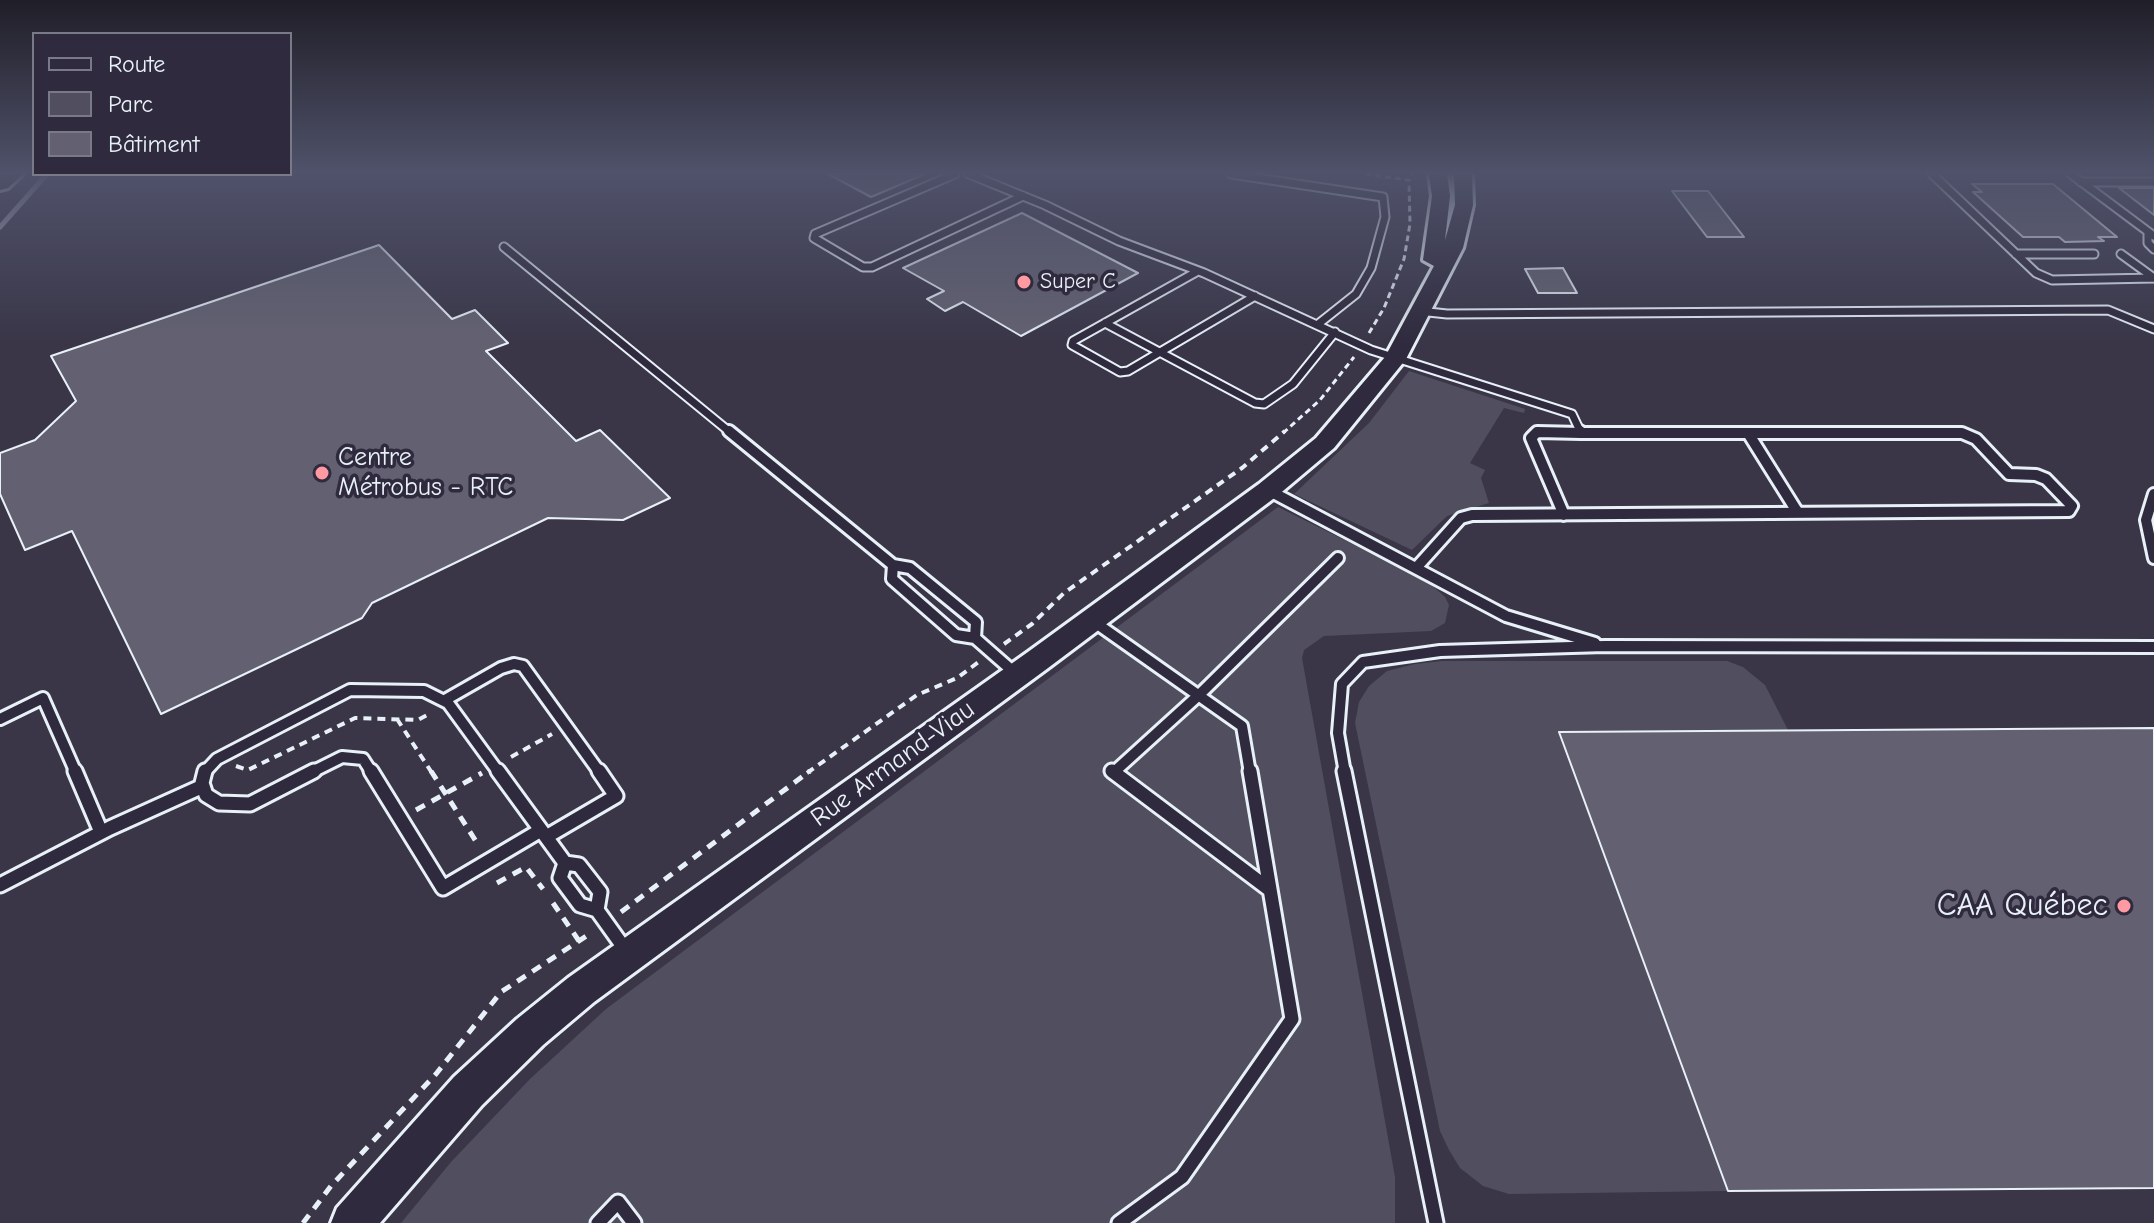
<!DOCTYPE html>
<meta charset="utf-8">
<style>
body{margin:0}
#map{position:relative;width:2154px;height:1223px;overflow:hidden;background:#3a3648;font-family:"Comic Neue",sans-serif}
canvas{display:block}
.legend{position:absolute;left:32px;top:32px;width:260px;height:144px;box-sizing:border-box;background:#2f2a3d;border:2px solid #797a88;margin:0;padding:10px 14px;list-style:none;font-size:24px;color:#e8f1f8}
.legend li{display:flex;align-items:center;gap:16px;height:40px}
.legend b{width:40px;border:2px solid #797a88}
</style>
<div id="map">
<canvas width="2154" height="1223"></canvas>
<ul class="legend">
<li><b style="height:10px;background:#2f2a3d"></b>Route</li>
<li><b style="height:22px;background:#504e5f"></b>Parc</li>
<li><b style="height:22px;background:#636171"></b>Bâtiment</li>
</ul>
</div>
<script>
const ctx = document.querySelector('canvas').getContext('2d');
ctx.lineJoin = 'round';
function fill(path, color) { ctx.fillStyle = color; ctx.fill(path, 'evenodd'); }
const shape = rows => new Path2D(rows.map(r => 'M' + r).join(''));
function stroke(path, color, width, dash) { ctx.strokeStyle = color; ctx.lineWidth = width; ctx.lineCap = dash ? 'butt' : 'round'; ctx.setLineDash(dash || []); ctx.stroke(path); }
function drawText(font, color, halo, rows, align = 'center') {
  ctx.font = font + ' "Comic Neue",sans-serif'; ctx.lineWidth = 7; ctx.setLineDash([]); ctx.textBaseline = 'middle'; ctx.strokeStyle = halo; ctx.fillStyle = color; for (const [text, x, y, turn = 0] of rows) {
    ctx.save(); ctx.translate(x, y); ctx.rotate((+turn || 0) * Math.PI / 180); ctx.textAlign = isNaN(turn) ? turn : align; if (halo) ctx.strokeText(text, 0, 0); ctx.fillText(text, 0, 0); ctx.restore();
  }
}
const green = shape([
 [1409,371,1525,409,1524,413,1504,408,1470,463,1485,470,1481,478,1489,503,1447,516,1412,550,1294,494,1369,423],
 [1278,507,1427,581,1445,597,1449,605,1445,623,1431,631,1324,636,1304,650,1302,658,1395,1177,1395,1223,401,1223,451,1162,530,1079,606,1009],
 [1442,661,1727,661,1743,667,1765,685,1788,730,1559,732,1728,1191,1509,1194,1483,1186,1460,1168,1449,1150,1440,1131,1355,723,1359,702,1369,686,1387,671,1415,664]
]);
const stream = shape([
 [0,227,47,174]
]);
const building = shape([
 [828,174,925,174,871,197,828,174],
 [1972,184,2053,184,2117,237,2098,237,2104,241,2065,242,2059,237,2023,237,1973,192,1982,192,1972,184],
 [2119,188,2154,188,2154,215,2119,188],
 [1672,191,1708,191,1744,237,1707,237,1672,191],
 [1022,213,1138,273,1021,336,963,302,945,311,927,299,944,291,903,268,1022,213],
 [379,245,452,319,475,310,508,343,486,351,576,441,600,430,670,498,623,520,548,518,372,603,362,618,161,714,72,531,25,550,0,494,0,453,35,440,76,401,51,356,379,245],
 [1563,268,1577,293,1538,293,1525,269,1563,268],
 [2154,728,2154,1188,1728,1191,1559,732,2154,728]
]);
const pathFar2 = shape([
 [1365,174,1409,180,1412,174],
 [1369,333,1384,308,1404,259,1410,224,1409,180],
 [1283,433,1320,400,1354,357]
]);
const pathFar1 = shape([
 [1004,644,1032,624,1064,593,1242,468,1285,431],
 [397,719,432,773],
 [511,757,552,734],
 [236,766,248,770,355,718,418,720,431,713],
 [807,773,917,695,957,678,980,661]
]);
const path = shape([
 [431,771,479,846],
 [416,810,482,773],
 [497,883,526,867,543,889],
 [553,903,579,941],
 [621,912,810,771],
 [303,1223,331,1186,436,1074,501,992,591,933]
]);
const laneFar2 = shape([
 [955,174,815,234,814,238,863,267,872,267,1023,196],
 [969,174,1045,205,1119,241,1204,273,1371,350,1572,414,1581,433],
 [1231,174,1383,197,1385,217,1371,268,1356,294,1317,325],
 [1932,174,2036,273,2052,280,2154,278],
 [2071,174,2154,236],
 [2081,182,2154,182],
 [2148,234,2148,243,2154,249],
 [504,247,731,433],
 [2016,254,2094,254],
 [2121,254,2154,278],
 [1198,271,1073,341,1072,345,1120,372,1128,371,1255,296],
 [1419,311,1447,314,2108,310,2154,329],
 [1105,323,1255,403,1264,404,1293,384,1335,332],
 [1536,433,1560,433]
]);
const laneFar1 = shape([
 [729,431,893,565,910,568,976,622,975,638],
 [1748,433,1798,513],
 [1268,490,1506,616,1595,643],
 [2154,494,2146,520,2154,558],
 [1564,515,1531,438,1537,432,1581,433],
 [893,565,892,579,956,635,975,638,1016,674],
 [1416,568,1461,518,1472,515,2069,511,2072,506,2046,479,2036,475,2009,474,1976,439,1962,433,1581,433,1580,431],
 [1093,621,1242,726,1250,773],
 [445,700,501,668,514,664,523,666,600,773],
 [0,719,43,698,76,773],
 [204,773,217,759,350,690,424,691,448,703,499,773],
 [310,773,342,757,363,759,372,773],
 [1113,773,1200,694,1338,558],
 [1345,773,1338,733,1342,684,1363,662,1440,651,1605,646,2154,647]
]);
const lane = shape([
 [75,771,101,832],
 [205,771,202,783,206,795,219,803,250,804,314,771],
 [371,771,443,888,541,830],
 [498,771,541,830],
 [1112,771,1270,890],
 [1344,771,1436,1223],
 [541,830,565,863,579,865,600,892,597,910],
 [546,837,616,796,599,771],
 [565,863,560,878,580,905,597,910,627,952],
 [0,885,110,828,203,786],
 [598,1223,618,1202,634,1223],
 [1119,1223,1182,1177,1292,1019,1250,771]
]);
const secondary = shape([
 [1429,174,1447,174,1450,196,1445,240,1455,205,1454,174,1472,174,1473,205,1463,248,1406,359,1334,448,1277,496,1048,668,594,1002,543,1045,482,1105,380,1223,331,1223,337,1208,454,1077,517,1019,568,978,1028,652,1259,484,1316,438,1385,357,1434,266,1423,260,1432,196,1429,174]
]);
const highway = shape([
 [0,174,23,174,8,188,0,190,0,174]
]);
const markers = [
 [1024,282,8,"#ff9aa2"],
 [322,473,8,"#ff9aa2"],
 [2124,906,8,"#ff9aa2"]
];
const farPoinames = [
 ["Super C",1040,282]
];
const poiNames = [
 ["Centre",338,458],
 ["Métrobus - RTC",338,488]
];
const streetNames = [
 ["Rue Armand-Viau",893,764,-36]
];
const nearPoinames = [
 ["CAA Québec",2108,906]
];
fill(green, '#504e5f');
stroke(stream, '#a2a6b1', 5);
fill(building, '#636171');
stroke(building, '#e8f1f8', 2);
stroke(laneFar2, '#e8f1f8', 11);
stroke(laneFar1, '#e8f1f8', 16);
stroke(lane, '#e8f1f8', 19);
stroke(secondary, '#e8f1f8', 6);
stroke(highway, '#e8f1f8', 6);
stroke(pathFar2, '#e8f1f8', 3, [6, 4]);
stroke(pathFar1, '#e8f1f8', 4, [8, 6]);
stroke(path, '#e8f1f8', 5, [10, 8]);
stroke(laneFar2, '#2f2a3d', 7);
stroke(laneFar1, '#2f2a3d', 10);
stroke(lane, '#2f2a3d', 13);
fill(secondary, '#2f2a3d');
fill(highway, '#2f2a3d');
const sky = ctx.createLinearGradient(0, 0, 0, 345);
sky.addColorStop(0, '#201e28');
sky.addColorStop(0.5, '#4f526a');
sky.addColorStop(1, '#4f526a00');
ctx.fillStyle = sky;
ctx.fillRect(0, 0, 2154, 345);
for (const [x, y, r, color] of markers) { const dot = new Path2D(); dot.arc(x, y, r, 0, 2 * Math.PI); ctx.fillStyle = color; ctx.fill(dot); stroke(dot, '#2f2a3d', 3); }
drawText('22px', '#e8f1f8', '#2f2a3d', farPoinames, 'left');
drawText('26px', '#e8f1f8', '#2f2a3d', poiNames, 'left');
drawText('26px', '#e8f1f8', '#2f2a3d', streetNames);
drawText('32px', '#e8f1f8', '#2f2a3d', nearPoinames, 'right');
</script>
